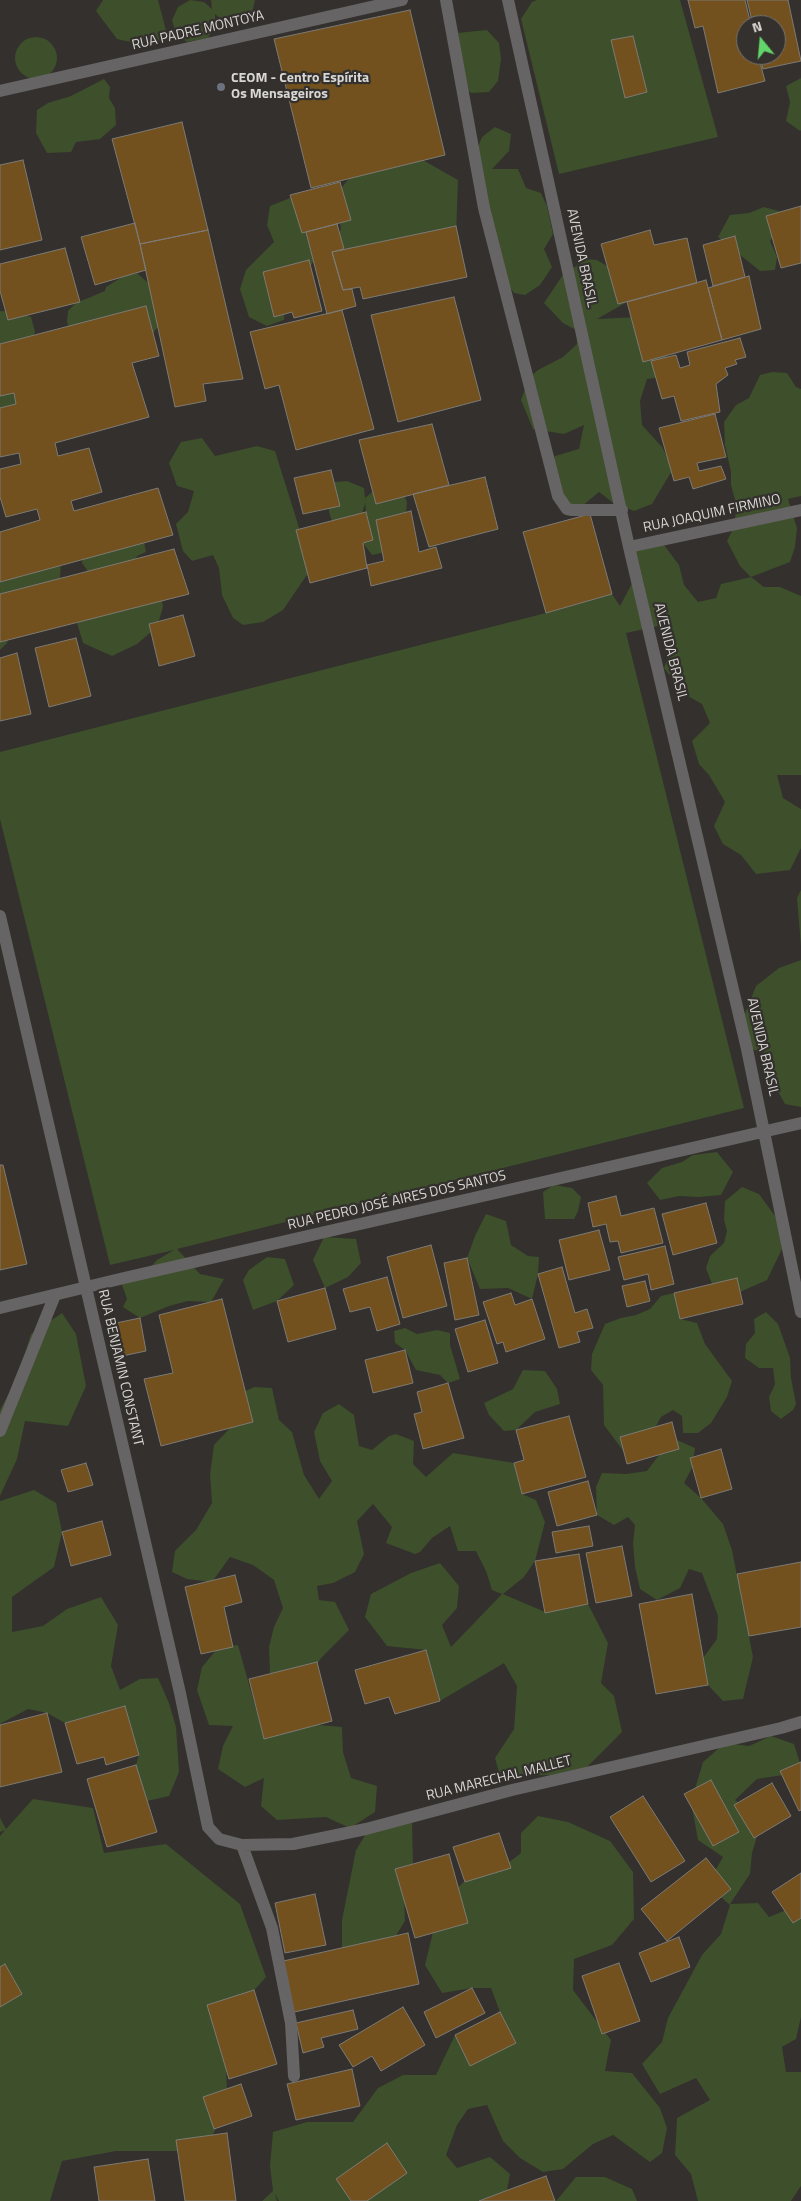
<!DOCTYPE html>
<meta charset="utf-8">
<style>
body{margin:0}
#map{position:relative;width:801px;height:2201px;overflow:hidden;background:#33302d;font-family:"Titillium Web",sans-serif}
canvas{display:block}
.north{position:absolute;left:736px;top:15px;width:50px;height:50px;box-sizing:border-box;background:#33302d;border:1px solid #757370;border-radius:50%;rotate:343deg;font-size:14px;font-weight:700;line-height:20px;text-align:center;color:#d9d7d5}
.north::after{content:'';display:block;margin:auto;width:18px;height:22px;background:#62d469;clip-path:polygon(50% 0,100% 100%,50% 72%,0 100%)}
</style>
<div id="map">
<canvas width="801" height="2201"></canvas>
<div class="north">N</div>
</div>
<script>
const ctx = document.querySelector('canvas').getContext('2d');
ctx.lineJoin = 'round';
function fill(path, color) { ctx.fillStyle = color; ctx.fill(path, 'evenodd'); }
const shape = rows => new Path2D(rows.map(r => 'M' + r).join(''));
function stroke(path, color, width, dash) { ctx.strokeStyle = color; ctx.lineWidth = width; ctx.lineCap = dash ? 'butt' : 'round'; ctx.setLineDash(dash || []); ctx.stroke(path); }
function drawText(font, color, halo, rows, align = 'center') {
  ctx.font = font + ' "Titillium Web",sans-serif'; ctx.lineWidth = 4.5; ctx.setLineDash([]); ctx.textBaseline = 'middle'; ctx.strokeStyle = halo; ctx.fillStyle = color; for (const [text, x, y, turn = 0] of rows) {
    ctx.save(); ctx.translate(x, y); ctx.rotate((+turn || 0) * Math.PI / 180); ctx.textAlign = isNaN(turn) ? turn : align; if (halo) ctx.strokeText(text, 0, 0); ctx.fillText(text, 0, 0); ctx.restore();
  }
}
const green = shape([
 [103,0,158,0,167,34,152,47,117,39,96,11],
 [190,0,204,2,212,9,211,0,255,0,252,13,247,18,241,22,226,23,215,14,215,26,208,38,187,42,176,34,172,20,178,7],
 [537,0,680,0,718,137,559,174,521,19,532,2],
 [487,30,499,43,501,59,498,81,489,92,471,93,465,87,457,33],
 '15 58a21 21 0 1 1 42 0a21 21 0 1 1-42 0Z',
 [801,78,801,130,800,131,786,121,790,102,786,86],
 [104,79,110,87,109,98,115,108,116,125,100,139,76,142,71,152,47,153,36,133,37,110,48,103,71,96],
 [495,127,511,134,509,151,492,169,518,169,526,188,541,193,547,206,553,234,544,249,552,267,540,285,525,295,514,293,506,282,476,152,482,137],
 [414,155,458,180,456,236,351,252,337,244,341,228,334,197,351,176],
 [290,198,307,198,307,217,319,249,304,280,285,301,284,320,267,326,249,317,240,289,246,270,274,242,267,225,270,206],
 [764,207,782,212,781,225,770,241,777,257,775,270,760,271,718,237,730,215,749,213],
 [586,259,597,260,607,266,621,282,627,302,597,319,639,317,654,327,669,362,662,377,647,379,640,401,642,425,662,447,673,469,652,504,634,511,612,502,599,492,581,507,553,500,548,476,555,456,579,449,584,425,564,434,533,429,521,400,529,378,538,370,563,357,577,344,576,330,563,323,544,303,562,276],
 [137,273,156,290,158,327,149,338,70,333,67,321,68,311,76,303,105,291,106,287,122,277],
 [0,311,18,312,31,317,35,332,28,347,0,354],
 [772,372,787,373,796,387,801,389,801,496,788,499,797,528,795,547,790,562,751,577,764,587,780,587,801,596,801,775,777,775,783,798,801,809,801,848,790,870,756,874,741,855,723,844,714,826,725,802,709,775,699,764,692,741,710,723,702,704,684,694,664,668,673,644,668,624,626,633,744,1108,177,1249,200,1274,224,1279,211,1302,188,1301,169,1306,140,1318,123,1307,127,1299,120,1279,144,1274,157,1260,174,1250,110,1265,0,819,0,752,546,613,612,594,620,606,636,576,631,552,664,545,679,565,684,585,698,602,716,598,721,584,751,577,740,566,727,541,733,529,737,507,731,485,731,472,725,445,724,422,736,405,749,398,760,375],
 [0,376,21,384,16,412,0,424],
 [202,438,215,456,257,446,275,451,302,537,317,560,283,610,263,622,243,625,233,618,222,595,219,568,213,555,192,561,183,551,176,524,188,512,194,491,177,486,169,463,181,442],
 [347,481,364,488,365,498,377,488,401,489,407,502,406,515,390,551,372,555,363,543,367,519,365,503,361,518,336,534,329,512,329,501,334,482],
 [144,542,146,552,137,556,131,568,92,577,82,563,83,551],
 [61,559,60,581,12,629,7,643,0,650,0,576],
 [161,592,163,607,157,627,137,644,112,656,83,643,75,616],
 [801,890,801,946,797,898],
 [801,960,801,1107,785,1104,772,1081,770,1055,752,1049,744,1016,756,986,779,968],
 [717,1152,733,1172,721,1195,699,1197,679,1196,660,1200,647,1183,662,1168,682,1162,693,1155],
 [554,1185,572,1188,581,1197,578,1211,574,1219,545,1219,543,1192],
 [742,1187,759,1194,778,1220,782,1249,767,1280,740,1292,712,1284,706,1268,710,1256,724,1243,727,1231,724,1220,725,1201],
 [486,1214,506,1221,511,1245,528,1256,539,1257,538,1274,532,1299,508,1288,480,1289,467,1258,475,1236],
 [324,1237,356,1239,361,1263,348,1277,325,1288,313,1260],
 [267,1257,285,1259,294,1285,277,1301,253,1310,243,1280,249,1270],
 [674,1293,680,1319,697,1323,705,1344,732,1381,727,1397,711,1423,698,1433,683,1433,682,1416,673,1410,661,1417,647,1443,624,1452,604,1425,603,1385,591,1370,592,1354,605,1324,621,1318,636,1315,650,1309,661,1296],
 [766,1312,778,1324,790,1358,791,1378,796,1404,793,1410,781,1419,771,1411,769,1397,775,1384,773,1368,759,1368,745,1358,746,1344,755,1333,754,1319],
 [62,1313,76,1334,86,1386,68,1426,25,1421,17,1459,0,1496,0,1410,17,1378,31,1334],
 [405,1328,417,1334,437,1330,450,1333,450,1345,460,1379,448,1383,440,1375,416,1370,405,1350,395,1343,394,1331],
 [523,1370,545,1371,557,1389,560,1404,535,1412,516,1430,504,1431,489,1415,484,1403,513,1389],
 [254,1387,272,1388,279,1420,292,1432,304,1475,319,1499,332,1481,320,1461,314,1432,323,1413,339,1404,354,1415,359,1446,372,1450,389,1436,396,1434,414,1441,413,1464,426,1477,453,1453,514,1463,522,1494,536,1500,545,1522,535,1561,524,1577,503,1594,545,1612,588,1604,608,1643,601,1683,614,1696,622,1732,587,1767,551,1775,500,1776,495,1758,514,1729,517,1686,504,1663,440,1701,426,1650,387,1646,365,1617,371,1594,411,1573,440,1563,459,1586,457,1608,442,1625,451,1647,502,1594,492,1590,486,1571,476,1551,458,1551,450,1526,432,1538,420,1552,415,1554,386,1543,392,1527,373,1504,357,1521,364,1554,355,1572,333,1583,317,1586,319,1600,335,1602,349,1630,322,1657,309,1675,270,1674,269,1647,274,1627,283,1608,274,1580,253,1565,230,1557,212,1582,187,1579,172,1572,175,1551,196,1530,212,1503,210,1474,214,1445,230,1428,233,1397],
 [677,1440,695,1448,692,1468,684,1483,701,1498,723,1524,732,1550,753,1657,743,1699,723,1701,708,1685,703,1658,717,1639,718,1616,702,1573,689,1569,680,1588,657,1600,640,1589,635,1567,633,1543,635,1525,628,1517,614,1525,597,1515,596,1487,602,1473,626,1474,647,1471,659,1455],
 [34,1490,56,1503,62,1532,54,1567,12,1597,12,1632,43,1626,67,1609,101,1597,118,1625,111,1666,120,1690,140,1679,158,1678,169,1703,176,1727,179,1772,169,1796,147,1801,136,1765,139,1755,125,1706,65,1723,47,1713,28,1709,0,1724,0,1501],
 [238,1645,264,1738,287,1716,319,1725,342,1727,343,1752,351,1778,377,1786,375,1812,350,1828,326,1817,277,1820,261,1806,264,1778,245,1787,218,1769,223,1746,233,1726,209,1725,197,1690,202,1667,218,1648],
 [771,1736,794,1744,800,1763,783,1775,757,1779,735,1800,762,1820,752,1853,750,1874,730,1904,758,1903,769,1917,801,1904,801,2017,796,2039,782,2047,786,2072,801,2072,801,2186,791,2201,698,2201,691,2174,675,2155,677,2118,710,2100,696,2078,660,2094,642,2064,662,2042,668,2018,702,1955,721,1934,730,1905,707,1885,723,1857,698,1840,691,1802,703,1762,725,1743,749,1746],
 [33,1799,93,1808,104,1853,166,1844,240,1904,266,1977,241,2005,225,2053,228,2106,204,2151,116,2151,62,2161,50,2201,0,2201,0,1836,5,1830,0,1832,0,1818,6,1829],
 [538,1816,568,1822,610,1841,633,1872,634,1919,612,1945,574,1959,573,1990,611,2040,605,2071,632,2073,660,2108,667,2128,662,2153,650,2162,613,2135,593,2144,563,2169,543,2172,520,2158,503,2141,487,2105,468,2109,457,2125,446,2155,457,2168,490,2157,510,2174,505,2201,279,2201,275,2194,277,2201,262,2201,273,2191,270,2166,273,2132,307,2122,353,2122,378,2088,403,2075,436,2075,455,2035,500,2012,491,1988,472,1988,442,1993,425,1965,433,1932,452,1893,470,1876,495,1873,521,1853,521,1833],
 [412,1821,413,1866,404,1896,405,1921,389,1947,352,1956,342,1947,342,1920,356,1850,366,1834],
 [576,2177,605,2177,632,2189,637,2201,556,2201]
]);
const building = shape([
 [688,0,745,0,751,25,746,25,746,55,758,55,765,81,718,93,703,26,695,28,688,0],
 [747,0,788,0,801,61,763,69,760,55,776,55,776,25,753,25,747,0],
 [410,10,445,155,311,188,274,39,410,10],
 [633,36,647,92,625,98,611,40,633,36],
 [182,122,208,230,140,244,112,139,182,122],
 [23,160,42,240,0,250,0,165,23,160],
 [340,182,351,220,302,233,290,195,340,182],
 [801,206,801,263,781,268,766,216,801,206],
 [135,223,146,270,95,285,81,237,135,223],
 [337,224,344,249,332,252,343,290,352,289,356,306,327,314,306,232,337,224],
 [456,226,467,277,363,299,360,287,343,290,332,252,456,226],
 [208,230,243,379,203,384,206,401,175,407,140,244,208,230],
 [650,230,654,245,687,238,697,283,618,304,601,244,650,230],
 [735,236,745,277,713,286,703,245,735,236],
 [65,248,80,302,8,320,0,291,0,264,65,248],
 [309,260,322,311,294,318,292,312,274,317,263,272,309,260],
 [749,276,761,329,722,340,708,288,749,276],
 [706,280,722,340,643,362,627,302,706,280],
 [454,297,481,400,398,422,371,315,454,297],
 [146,306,159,356,132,363,149,417,55,443,58,456,89,448,102,492,71,501,74,511,158,488,173,535,0,582,0,532,40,520,37,509,6,517,0,497,0,469,21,464,19,453,0,457,0,408,16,404,14,393,0,396,0,344,146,306],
 [342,310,374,429,296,450,279,385,265,389,250,332,342,310],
 [740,338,746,357,735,360,737,364,725,368,728,375,716,384,720,412,681,421,674,396,662,399,651,361,676,355,680,368,690,365,687,352,740,338],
 [715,414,726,457,697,463,699,471,721,466,726,479,693,489,689,477,674,481,659,428,715,414],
 [432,424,449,485,376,504,359,440,432,424],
 [331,470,340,506,303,514,294,478,331,470],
 [485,477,498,529,429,547,413,494,485,477],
 [411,511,419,552,436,547,442,568,371,586,367,565,384,561,376,520,411,511],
 [366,512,373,540,363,543,367,568,310,583,296,530,366,512],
 [590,514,612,594,546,613,523,532,590,514],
 [174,549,189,594,0,642,0,594,174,549],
 [183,615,195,656,159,666,149,624,183,615],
 [76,638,91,696,49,707,35,648,76,638],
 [17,653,31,714,0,721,0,658,17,653],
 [0,1165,3,1165,27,1264,0,1270,0,1165],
 [616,1196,621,1216,654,1208,663,1243,621,1253,618,1241,610,1242,606,1224,593,1227,588,1203,616,1196],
 [706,1203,717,1243,673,1255,662,1214,706,1203],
 [599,1230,610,1270,569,1280,559,1240,599,1230],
 [431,1245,447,1306,403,1318,387,1257,431,1245],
 [665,1246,674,1284,651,1290,648,1274,624,1280,618,1257,665,1246],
 [467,1258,479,1315,455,1320,444,1263,467,1258],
 [562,1267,575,1313,587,1309,593,1328,577,1332,580,1342,559,1348,538,1274,562,1267],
 [387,1277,400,1324,377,1331,370,1307,350,1312,343,1289,387,1277],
 [737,1278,743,1304,680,1319,674,1293,737,1278],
 [645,1281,650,1301,627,1307,622,1286,645,1281],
 [325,1288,336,1329,288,1342,277,1301,325,1288],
 [511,1293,515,1305,532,1299,545,1339,506,1352,503,1342,497,1344,483,1302,511,1293],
 [222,1299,253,1422,161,1446,144,1379,173,1373,159,1315,222,1299],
 [140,1318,146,1351,122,1356,116,1323,140,1318],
 [485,1320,498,1363,468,1372,455,1329,485,1320],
 [405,1350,413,1383,373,1393,365,1360,405,1350],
 [448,1383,464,1438,423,1449,414,1414,422,1412,417,1392,448,1383],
 [569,1416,586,1477,522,1494,514,1463,524,1460,516,1430,569,1416],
 [672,1422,679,1449,627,1464,620,1437,672,1422],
 [721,1449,732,1489,701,1498,690,1458,721,1449],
 [86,1463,93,1485,68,1492,61,1470,86,1463],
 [588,1481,597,1515,557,1526,548,1492,588,1481],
 [102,1521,111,1555,71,1566,62,1532,102,1521],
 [589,1526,593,1546,556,1553,552,1532,589,1526],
 [622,1546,632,1596,596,1603,586,1553,622,1546],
 [579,1554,588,1604,545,1613,535,1561,579,1554],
 [801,1562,801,1627,749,1636,737,1574,801,1562],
 [235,1575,242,1602,224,1607,233,1647,201,1654,185,1587,235,1575],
 [692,1594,708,1685,656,1694,639,1604,692,1594],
 [426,1650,440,1701,395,1714,389,1697,365,1704,355,1670,426,1650],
 [317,1662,332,1721,264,1739,249,1679,317,1662],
 [125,1706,139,1755,106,1765,104,1757,77,1764,65,1723,125,1706],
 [47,1713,62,1772,0,1787,0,1725,47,1713],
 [801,1762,801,1810,799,1811,780,1771,801,1762],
 [136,1765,157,1832,107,1847,87,1779,136,1765],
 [711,1780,739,1832,713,1846,684,1794,711,1780],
 [772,1783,791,1816,754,1838,734,1805,772,1783],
 [643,1796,685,1861,651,1882,610,1817,643,1796],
 [499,1833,511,1868,465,1882,453,1847,499,1833],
 [449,1854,468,1923,415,1938,395,1869,449,1854],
 [706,1858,731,1889,667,1941,641,1909,706,1858],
 [801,1873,801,1918,793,1923,772,1892,801,1873],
 [315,1894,326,1945,285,1953,275,1903,315,1894],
 [408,1933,419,1984,290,2013,279,1962,408,1933],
 [679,1937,690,1967,651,1982,639,1953,679,1937],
 [619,1963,640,2021,602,2034,582,1976,619,1963],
 [5,1964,22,1994,0,2007,0,1967,5,1964],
 [472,1988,485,2013,436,2038,424,2012,472,1988],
 [254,1990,277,2064,229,2079,207,2005,254,1990],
 [403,2007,425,2045,381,2071,372,2056,353,2067,339,2045,403,2007],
 [353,2010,358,2029,321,2038,324,2047,303,2053,296,2023,353,2010],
 [500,2012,516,2043,470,2066,455,2035,500,2012],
 [352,2069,360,2106,296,2120,287,2084,352,2069],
 [241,2084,252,2116,214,2129,203,2097,241,2084],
 [227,2133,236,2201,185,2201,176,2140,227,2133],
 [387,2143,407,2173,367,2201,351,2201,336,2179,387,2143],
 [148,2159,155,2201,99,2201,94,2167,148,2159],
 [546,2176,555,2201,479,2201,508,2190,546,2176]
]);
const minor = shape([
 [446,0,484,208,558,496,567,509,572,510,622,510],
 [508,0,629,547,747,1049,801,1312],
 [0,91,402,0],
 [629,547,801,510],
 [0,916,180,1693,208,1827,219,1839,242,1845,293,1844,366,1829,512,1790,781,1728,801,1722],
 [0,1308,124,1278,801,1123],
 [0,1431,55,1295],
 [242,1845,272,1928,291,2023,294,2076]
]);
const markers = [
 [221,87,5,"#6b7280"]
];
const streetNames = [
 ["RUA PADRE MONTOYA",198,31,-13],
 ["AVENIDA BRASIL",581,258,78],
 ["RUA JOAQUIM FIRMINO",712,514,-12],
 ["AVENIDA BRASIL",670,652,76],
 ["AVENIDA BRASIL",762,1047,77],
 ["RUA PEDRO JOSÉ AIRES DOS SANTOS",397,1201,-13],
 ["RUA BENJAMIN CONSTANT",120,1368,77],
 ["RUA MARECHAL MALLET",499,1779,-14]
];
const poiNames = [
 ["CEOM - Centro Espírita",231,79],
 ["Os Mensageiros",231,95]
];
fill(green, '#3d4f2b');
fill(building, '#72511e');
stroke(building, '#7d7a76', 1);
stroke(minor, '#666464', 12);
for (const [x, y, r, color] of markers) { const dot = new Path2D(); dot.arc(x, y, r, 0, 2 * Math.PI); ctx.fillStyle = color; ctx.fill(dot); stroke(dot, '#33302d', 2); }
drawText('14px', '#d9d7d5', '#33302d', streetNames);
drawText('bold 14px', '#d9d7d5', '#33302d', poiNames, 'left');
</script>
